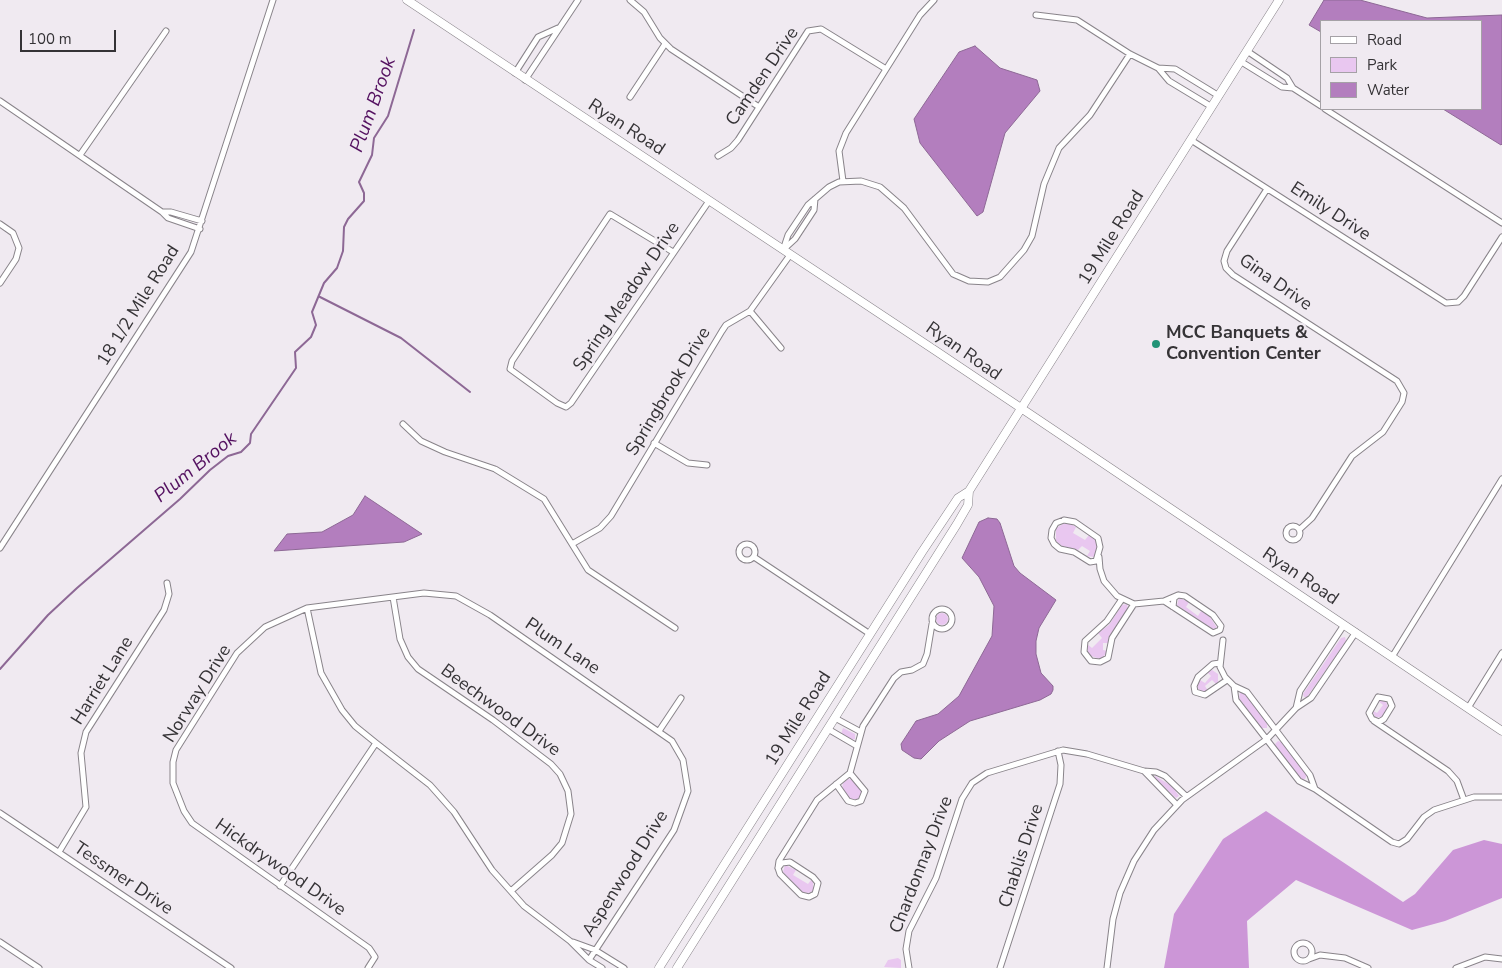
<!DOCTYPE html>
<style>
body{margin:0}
#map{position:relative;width:1502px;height:968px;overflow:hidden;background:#f0eaf1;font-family:"Nunito Sans",sans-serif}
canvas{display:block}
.legend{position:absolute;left:1320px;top:20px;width:162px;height:90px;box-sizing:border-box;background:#f0eaf1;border:1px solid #a5a1a6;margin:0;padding:6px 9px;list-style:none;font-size:15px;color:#353336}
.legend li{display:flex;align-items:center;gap:10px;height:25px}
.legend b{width:25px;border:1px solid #a5a1a6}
.scale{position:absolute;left:20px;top:30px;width:96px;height:22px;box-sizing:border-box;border:2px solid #353336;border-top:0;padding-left:6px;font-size:15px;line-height:18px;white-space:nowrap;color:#353336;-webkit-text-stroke:4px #f0eaf1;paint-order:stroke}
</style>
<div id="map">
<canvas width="1502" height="968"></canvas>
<ul class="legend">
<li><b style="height:6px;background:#fff"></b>Road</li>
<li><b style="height:14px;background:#e9c7f0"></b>Park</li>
<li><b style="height:14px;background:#b37ebe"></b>Water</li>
</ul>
<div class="scale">100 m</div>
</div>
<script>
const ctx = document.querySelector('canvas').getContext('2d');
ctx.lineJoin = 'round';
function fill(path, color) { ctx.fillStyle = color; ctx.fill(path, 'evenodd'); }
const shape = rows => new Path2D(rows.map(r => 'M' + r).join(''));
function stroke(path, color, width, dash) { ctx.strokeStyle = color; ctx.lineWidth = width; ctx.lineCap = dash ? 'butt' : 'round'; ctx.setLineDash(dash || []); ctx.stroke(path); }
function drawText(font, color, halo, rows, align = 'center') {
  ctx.font = font + ' "Nunito Sans",sans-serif'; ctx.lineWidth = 5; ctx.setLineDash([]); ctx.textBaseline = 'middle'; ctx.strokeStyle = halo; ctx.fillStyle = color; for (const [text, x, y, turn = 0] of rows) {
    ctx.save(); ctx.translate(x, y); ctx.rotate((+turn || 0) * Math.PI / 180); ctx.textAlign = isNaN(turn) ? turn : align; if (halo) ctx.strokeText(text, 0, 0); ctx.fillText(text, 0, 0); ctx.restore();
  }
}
const green = shape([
 [1067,522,1076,527,1073,533,1085,540,1089,535,1095,540,1098,546,1094,557,1087,556,1090,551,1082,546,1078,550,1062,546,1056,541,1056,528],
 [1179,598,1189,602,1186,607,1198,616,1201,611,1210,617,1217,628,1212,629,1177,605],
 [1127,604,1128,609,1110,635,1108,643,1103,643,1103,650,1108,651,1106,654,1100,659,1088,655,1087,644,1092,648,1102,638,1098,633,1109,625,1122,605],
 '936 619a6 6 0 1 1 12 0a6 6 0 1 1-12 0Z',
 [1345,637,1346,641,1307,697,1304,697,1303,694,1341,638],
 [1212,670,1218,674,1218,683,1216,684,1212,680,1205,686,1208,691,1200,691,1197,687,1199,681,1200,680,1205,683,1211,676,1207,672],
 [1240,693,1245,693,1267,723,1267,728,1261,728,1239,698],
 [1382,700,1386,701,1388,708,1382,717,1375,717,1372,710,1377,713,1383,705,1378,701],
 [843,728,855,734,855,739,851,740,841,734],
 [1278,741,1282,742,1307,775,1305,779,1301,779,1276,747,1275,744],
 [1155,776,1172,786,1179,796,1176,798,1154,778],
 [848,779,854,780,862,790,859,799,850,799,842,789,843,783],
 [785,865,796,870,793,875,808,884,811,880,813,881,813,891,808,893,802,892,783,872],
 [898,958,901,960,901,968,884,967,888,960]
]);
const forest = shape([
 [1266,811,1403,902,1415,894,1453,850,1484,840,1502,844,1502,898,1445,921,1412,930,1296,880,1247,921,1249,968,1164,968,1174,914,1223,839]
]);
const water = shape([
 [1324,0,1360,0,1427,18,1502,15,1502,144,1501,145,1443,109,1481,109,1481,21,1321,21,1321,32,1309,25,1324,0],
 [975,46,1000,68,1037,80,1040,91,1005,133,983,212,977,216,920,143,914,119,959,52,975,46],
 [365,496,422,534,404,542,274,551,287,534,322,532,353,515,365,496],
 [988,518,997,519,1000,523,1014,566,1020,573,1056,600,1039,628,1036,641,1036,654,1041,673,1053,686,1053,690,1051,694,1040,700,970,721,939,741,921,759,914,758,902,750,901,744,916,721,938,714,959,696,992,636,994,606,979,577,962,558,979,522,988,518]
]);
const stream = shape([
 [320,297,401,338,470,392],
 [0,669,48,615,77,588,180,499,210,470,228,456,241,452,250,443,251,434,296,368,295,352,311,337,316,325,312,312,324,283,337,268,343,251,344,227,348,219,364,201,364,193,359,182,372,155,374,138,388,116,414,30]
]);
const street = shape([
 [630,0,644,12,660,38,671,49,759,107],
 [1036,15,1077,20,1130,54,1158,68,1175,69,1219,96],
 [1247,51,1287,78,1293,88],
 [1240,61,1282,87,1293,88,1321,106],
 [1158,68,1169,81,1212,107],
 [515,73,538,37,558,28],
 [525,80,578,0],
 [630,97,665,44],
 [0,101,162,212],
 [1325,109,1502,223],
 [1191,140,1446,303,1458,302,1464,296,1502,237],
 [80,155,166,31],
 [718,156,731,148,738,140,808,31,821,29,886,69],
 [843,181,839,151,846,133,920,15,934,0],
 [1267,189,1227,251,1224,261,1226,268,1233,275,1397,381,1404,393,1402,402,1383,432,1352,456,1312,518,1300,529],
 [815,199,829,187,839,182,861,181,880,187,904,208,953,274,969,281,988,282,1000,277,1024,250,1032,236,1044,184,1059,148,1090,115,1130,54],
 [815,199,814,210,795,239,783,250,788,235,808,205,815,199],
 [0,224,13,233,19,248,16,259,0,283],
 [200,229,168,218,162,212,171,212,202,221],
 [673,252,610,214,512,361,510,369,557,403,566,407,571,403,709,201],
 [750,311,781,348],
 [403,424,421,441,445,452,495,469,544,499,588,570,675,628],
 [654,443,688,463,707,465],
 [1064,520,1075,522,1098,538,1100,547,1096,561,1090,562,1074,552,1060,549,1054,544,1051,538,1052,530,1056,523,1064,520],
 '1286 533a7 7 0 1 1 14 0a7 7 0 1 1-14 0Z',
 '739 552a8 8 0 1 1 16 0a8 8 0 1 1-16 0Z',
 [572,544,600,528,611,516,722,331,726,325,750,311,790,255],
 [0,548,191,252,273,0],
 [754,557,870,634],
 [1099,557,1100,569,1104,581,1117,596,1134,604,1164,601],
 [393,597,400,639,408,657,418,669,493,720,551,764,560,774,568,791,571,814,562,843,552,855,511,891],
 [1122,599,1107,621,1085,641,1084,652,1091,661,1100,662,1108,658,1112,638,1134,604],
 [1173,607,1174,598,1178,595,1185,596,1213,615,1221,626,1220,630,1213,633,1164,601,1178,595],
 [307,608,321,673,342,710,355,726,376,743,430,785,454,812,492,870,524,906,570,941,589,960,602,968],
 '932 619a10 10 0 1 1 20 0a10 10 0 1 1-20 0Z',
 [1344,625,1300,691,1296,708,1311,698,1356,632],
 [1223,640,1220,667,1225,677,1234,686],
 [1392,657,1502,479],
 [1220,663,1213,664,1198,677,1194,686,1195,692,1205,695,1227,680],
 [1234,686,1247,692,1310,775,1315,789,1299,781,1236,700,1234,686],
 [1378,697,1389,699,1392,706,1384,719,1379,722,1372,719,1369,713,1378,697],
 [1468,708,1502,653],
 [835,718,861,732],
 [1374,721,1448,771,1457,781,1464,800],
 [828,729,857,746],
 [659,731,681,698],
 [836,784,848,801,855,803,861,801,865,791,850,773],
 [1315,789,1392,842,1399,844,1407,839,1424,817,1434,810,1474,797,1502,797],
 [1177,805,1144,771,1156,772,1165,776,1186,796],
 [0,813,231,968],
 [59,852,86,807,81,753,86,732,164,610,169,594,167,583],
 [778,868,782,863,790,862,813,877,818,883,815,894,809,897,801,895,780,874,778,868,779,861,817,800,850,773,863,726,894,678,901,672,912,670,923,664,927,654,933,618],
 [280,886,376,743],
 [0,942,39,968],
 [573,942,595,950,624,968],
 '1294 952a9 9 0 1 1 18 0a9 9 0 1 1-18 0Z',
 [1309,959,1320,955,1345,958,1368,968],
 [368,968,375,957,369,948,192,823,184,811,173,783,173,762,176,750,237,653,265,627,307,608,424,593,456,596,490,615,672,741,683,760,688,791,674,830,589,960],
 [909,968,906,949,909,931,936,878,962,799,972,783,987,773,1063,750,1087,754,1144,771],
 [1000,968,1060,784,1061,765,1058,751],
 [1107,968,1113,919,1120,893,1134,861,1154,830,1182,800,1267,739,1296,708],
 [1456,968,1485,957,1502,959]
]);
const secondary = shape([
 [407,0,936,351,1502,731],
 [659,968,922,552,958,498,969,491],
 [677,968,957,524,968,505,969,491,1279,0]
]);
const markers = [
 [1156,344,5,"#219376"]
];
const streetNames = [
 ["Camden Drive",763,77,-56],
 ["Ryan Road",626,128,33],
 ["Emily Drive",1330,212,33],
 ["19 Mile Road",1112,238,-58],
 ["Gina Drive",1275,283,35],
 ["Spring Meadow Drive",627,297,-56],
 ["18 1/2 Mile Road",139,306,-58],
 ["Ryan Road",963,352,35],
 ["Springbrook Drive",669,392,-59],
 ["Ryan Road",1300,577,34],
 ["Plum Lane",562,647,34],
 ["Harriet Lane",103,681,-58],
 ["Norway Drive",198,694,-58],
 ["Beechwood Drive",500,711,36],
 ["19 Mile Road",799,719,-58],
 ["Chablis Drive",1022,856,-72],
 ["Chardonnay Drive",922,865,-69],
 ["Hickdrywood Drive",280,868,35],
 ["Aspenwood Drive",626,874,-58],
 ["Tessmer Drive",123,879,34]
];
const poiNames = [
 ["MCC Banquets &",1166,334],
 ["Convention Center",1166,355]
];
const waterNames = [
 ["Plum Brook",374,105,-70],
 ["Plum Brook",196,468,-39]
];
fill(green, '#e9c7f0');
fill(forest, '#cc96d7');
fill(water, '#b37ebe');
stroke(water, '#8d6895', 1);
stroke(stream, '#8d6895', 2);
stroke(street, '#89848a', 7);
stroke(secondary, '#89848a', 9);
stroke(street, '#fff', 5);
stroke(secondary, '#fff', 8);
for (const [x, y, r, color] of markers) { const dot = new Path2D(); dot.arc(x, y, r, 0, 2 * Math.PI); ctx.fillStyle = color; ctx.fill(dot); stroke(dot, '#f0eaf1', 2); }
drawText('18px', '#353336', '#f0eaf1', streetNames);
drawText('bold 18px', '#353336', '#f0eaf1', poiNames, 'left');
drawText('italic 19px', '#541160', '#f0eaf1', waterNames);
</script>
